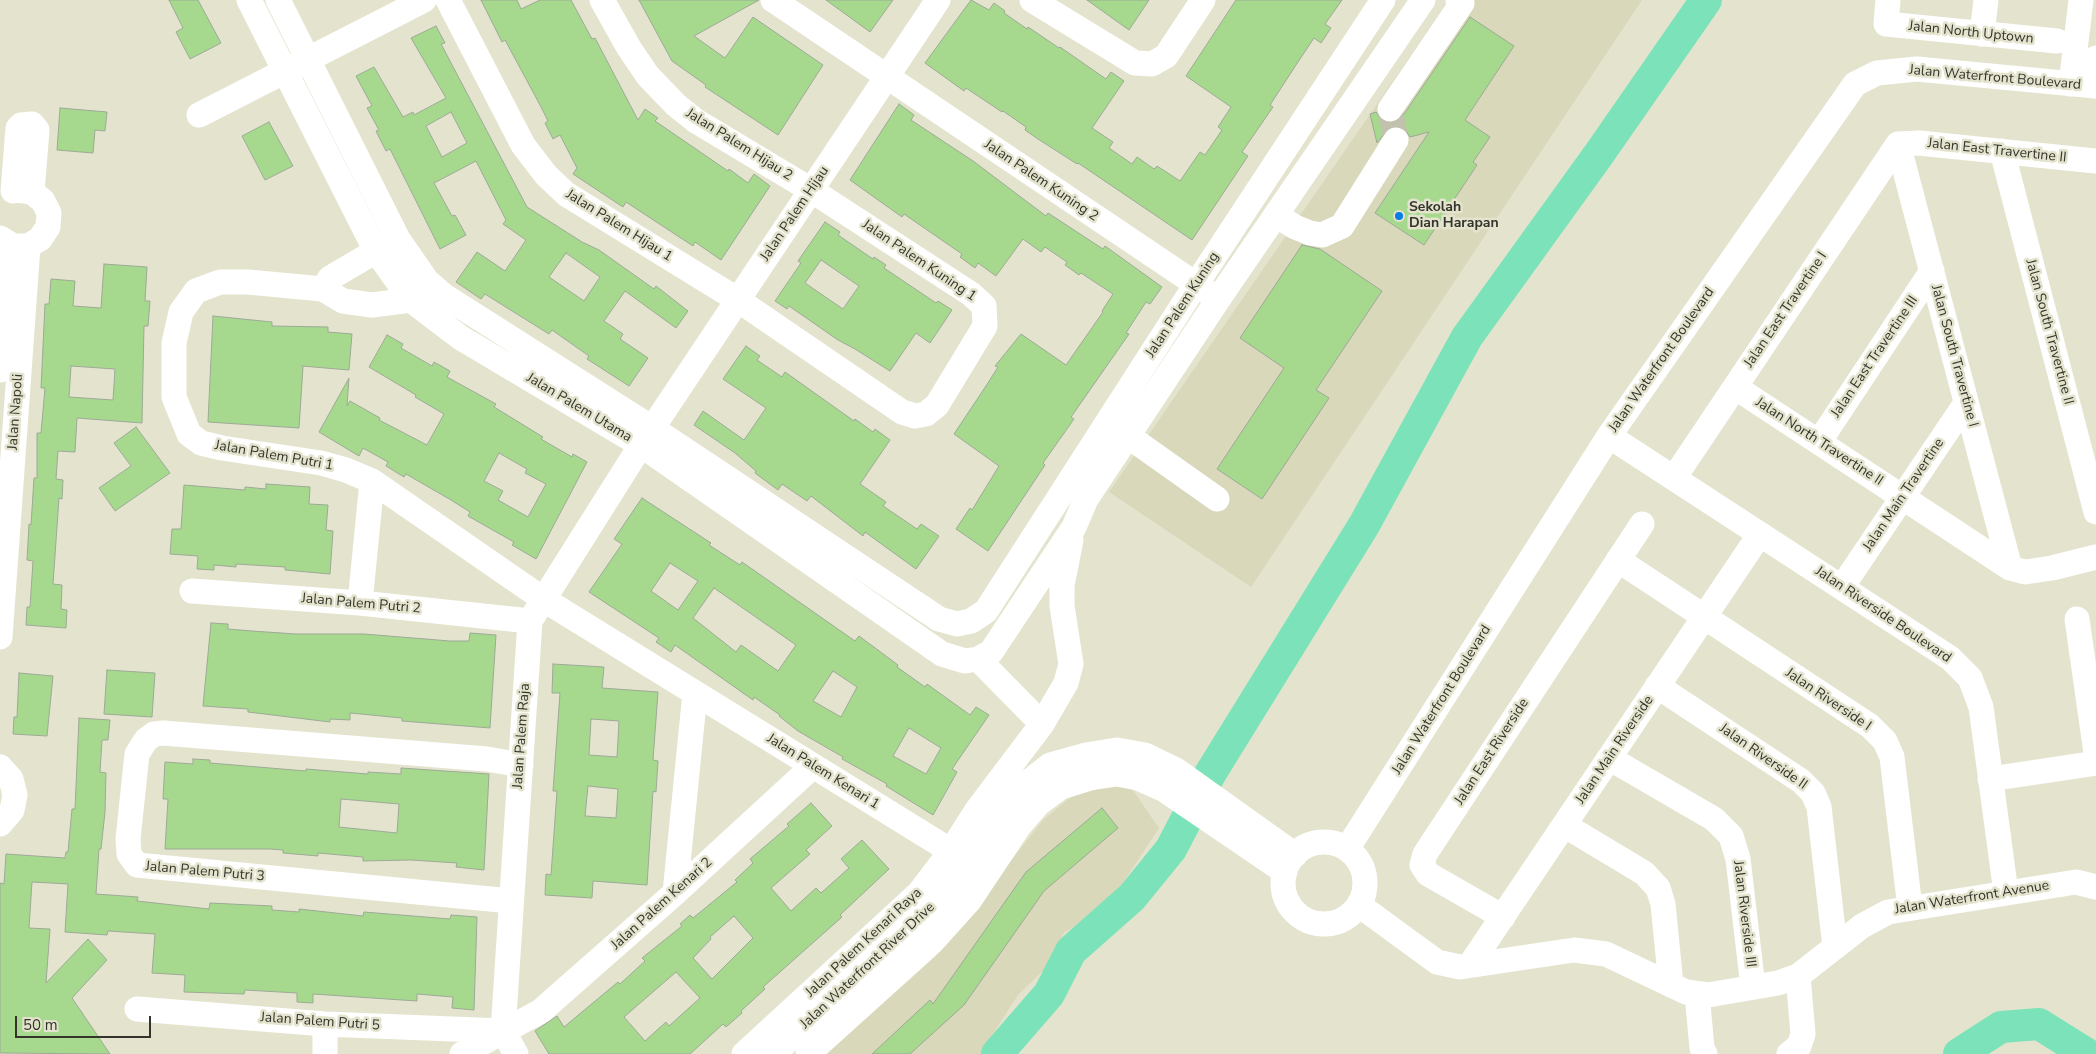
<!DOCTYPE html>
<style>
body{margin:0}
#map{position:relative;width:2096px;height:1054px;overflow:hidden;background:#e4e4ce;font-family:"Nunito Sans",sans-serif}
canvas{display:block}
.scale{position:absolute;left:15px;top:1016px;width:136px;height:22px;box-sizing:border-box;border:2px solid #34342c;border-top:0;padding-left:6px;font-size:15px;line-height:18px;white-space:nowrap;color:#34342c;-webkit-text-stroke:4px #e4e4ce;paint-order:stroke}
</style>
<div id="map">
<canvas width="2096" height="1054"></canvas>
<div class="scale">50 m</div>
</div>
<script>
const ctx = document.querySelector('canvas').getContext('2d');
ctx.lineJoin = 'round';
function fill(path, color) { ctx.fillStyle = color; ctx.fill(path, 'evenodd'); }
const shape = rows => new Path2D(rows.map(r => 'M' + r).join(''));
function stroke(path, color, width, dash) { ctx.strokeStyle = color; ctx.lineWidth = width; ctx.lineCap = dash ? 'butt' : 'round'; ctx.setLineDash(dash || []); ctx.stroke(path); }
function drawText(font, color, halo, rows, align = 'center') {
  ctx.font = font + ' "Nunito Sans",sans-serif'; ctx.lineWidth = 5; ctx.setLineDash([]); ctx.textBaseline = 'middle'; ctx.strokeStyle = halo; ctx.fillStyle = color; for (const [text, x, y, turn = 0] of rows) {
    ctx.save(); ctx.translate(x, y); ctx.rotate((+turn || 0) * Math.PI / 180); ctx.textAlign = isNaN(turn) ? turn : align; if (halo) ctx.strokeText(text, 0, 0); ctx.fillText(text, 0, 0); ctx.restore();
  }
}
const built = shape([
 [1449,0,1642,0,1251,587,1109,492],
 [1102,785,1130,786,1159,828,1115,895,1083,922,1065,932,1059,941,1054,960,1018,995,980,1054,826,1054,935,957,1043,820,1071,797]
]);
const river = shape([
 [997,1054,1049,994,1071,951,1132,897,1171,849,1210,774,1364,525,1467,337,1599,154,1706,0],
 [1959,1054,2001,1027,2039,1024,2087,1054]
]);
const building = shape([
 [169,0,198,0,221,43,190,59,176,32,183,28,169,0],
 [481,0,517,0,521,9,540,0,571,0,592,39,595,38,638,120,645,109,658,118,655,121,728,171,729,169,748,183,754,174,770,186,721,260,695,242,693,246,626,202,623,207,573,174,577,168,560,135,553,139,545,123,548,121,540,105,505,40,502,42,481,0],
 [639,0,759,0,694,36,725,58,753,17,823,65,778,135,705,87,706,85,672,61,639,0],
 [826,0,893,0,870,32,826,0],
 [971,0,989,10,994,3,1005,11,1004,13,1027,29,1028,27,1059,48,1060,47,1106,79,1111,72,1124,81,1092,128,1113,142,1109,148,1132,164,1137,157,1154,169,1157,166,1180,181,1200,152,1205,155,1222,130,1218,127,1231,107,1186,76,1236,0,1342,0,1325,24,1331,28,1321,43,1314,38,1296,65,1270,105,1273,107,1242,152,1248,156,1192,240,1078,163,1077,164,1038,139,1025,130,1026,127,1003,111,1002,112,966,88,964,91,925,63,971,0],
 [1087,0,1149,0,1129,30,1087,0],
 [1470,17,1514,46,1465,120,1490,137,1473,162,1477,165,1424,245,1375,213,1429,132,1410,137,1404,128,1396,126,1389,128,1377,143,1370,114,1376,112,1382,121,1388,123,1396,122,1402,117,1470,17],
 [436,26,445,43,441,44,527,207,582,242,599,250,654,289,656,286,688,311,676,328,625,291,604,321,623,334,620,339,648,358,629,386,587,359,589,356,552,330,549,334,485,294,481,299,456,282,477,252,505,271,526,240,503,224,506,220,476,161,434,183,452,216,455,215,466,235,440,249,390,149,386,151,376,131,379,130,367,108,372,106,356,76,374,67,403,117,413,112,414,115,446,98,411,38,436,26],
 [451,112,467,143,442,157,426,126,451,112],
 [566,253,600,277,584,301,549,277,566,253],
 [899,104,914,115,911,120,973,161,1046,216,1048,213,1103,249,1105,246,1162,287,1150,304,1146,302,1126,333,1129,334,1071,417,1074,419,1043,463,1045,465,988,551,956,529,970,508,972,510,999,466,954,434,988,383,998,367,995,366,1021,334,1066,365,1103,312,1102,311,1113,294,1081,273,1079,275,1065,265,1067,262,1045,247,1041,252,1023,239,996,276,978,263,975,268,960,257,962,254,904,214,902,217,850,180,899,104],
 [60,108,107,112,105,131,95,130,93,153,57,150,60,108],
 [269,122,293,166,265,180,242,136,269,122],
 [825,222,840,232,838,235,873,259,874,257,886,265,884,268,936,303,938,301,952,310,930,343,916,333,890,371,855,349,838,340,789,306,787,309,775,301,801,263,798,261,825,222],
 [821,260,859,286,843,309,805,283,821,260],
 [1302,245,1320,249,1382,291,1316,390,1329,398,1262,499,1217,469,1284,368,1240,338,1302,245],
 [104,264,147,267,145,301,150,301,148,326,144,326,142,423,77,418,75,452,58,451,56,479,63,480,62,499,59,498,53,584,62,585,61,609,67,610,66,628,26,625,27,607,30,607,33,561,27,560,29,524,31,525,34,478,37,478,37,433,41,433,45,388,41,388,45,304,49,304,51,279,75,281,73,306,101,308,104,264],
 [71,366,115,369,113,400,69,397,71,366],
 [213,316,272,322,272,326,328,327,328,332,352,334,349,370,302,366,303,367,299,428,208,422,213,316],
 [387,335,403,344,401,348,432,366,434,362,450,371,447,377,496,404,494,407,543,437,541,439,572,457,573,454,587,462,536,559,512,545,514,542,468,516,470,512,451,500,406,474,404,477,386,466,388,462,363,448,359,456,319,432,349,378,347,406,350,401,380,418,379,420,427,445,444,414,415,397,416,395,369,367,387,335],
 [499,453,527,469,525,473,546,484,528,517,498,500,503,491,484,481,499,453],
 [746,346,760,356,757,360,782,377,785,372,854,421,855,419,873,432,875,429,890,440,860,484,886,502,883,506,917,529,921,524,939,536,916,569,865,532,863,536,811,496,807,501,782,484,778,490,755,473,756,471,735,453,694,425,703,411,744,440,766,408,723,379,746,346],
 [136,427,170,473,115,511,99,488,131,466,114,443,136,427],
 [266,484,310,487,309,504,328,505,326,530,333,531,330,574,285,570,285,567,236,564,236,567,214,565,214,570,197,569,198,556,170,554,172,529,181,529,184,485,245,490,245,487,266,489,266,484],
 [642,498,711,543,709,545,740,565,742,562,855,641,859,636,898,665,897,667,925,687,927,684,970,715,976,707,989,715,952,769,957,772,933,815,886,786,887,784,842,759,843,757,798,731,779,716,780,715,754,697,753,700,675,645,671,652,656,642,659,638,589,592,622,544,614,539,642,498],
 [670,563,698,581,678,610,651,591,670,563],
 [714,588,796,645,778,671,741,645,736,652,693,618,714,588],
 [833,671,857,687,841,717,813,701,833,671],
 [909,728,941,748,926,774,893,756,909,728],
 [211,623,228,624,228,629,252,631,296,634,364,634,450,641,469,641,470,633,496,635,490,728,402,721,402,718,350,713,350,720,330,719,330,722,248,712,248,709,203,706,211,623],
 [553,664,604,667,602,688,658,692,653,760,658,761,656,792,653,791,647,885,593,881,592,898,545,895,546,874,551,875,557,791,553,791,560,693,552,693,553,664],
 [591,719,619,721,617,757,589,755,591,719],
 [588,786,618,789,616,818,585,816,588,786],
 [107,670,155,673,152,717,104,714,107,670],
 [19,673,53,676,47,736,13,734,14,717,17,717,19,673],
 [79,718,110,720,108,740,102,740,100,772,106,773,105,812,101,849,99,849,96,894,138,897,137,901,209,909,210,903,272,906,272,910,299,912,299,909,363,916,364,912,450,919,451,915,477,917,474,1010,452,1008,453,997,417,994,417,1001,313,994,313,1003,297,1002,297,993,245,990,244,994,184,992,185,975,152,973,155,934,108,931,107,935,65,932,68,884,32,882,29,928,50,929,46,983,88,939,107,960,72,998,110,1054,0,1053,0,883,4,884,6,854,65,858,66,852,68,852,72,809,75,809,79,718],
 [193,759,210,760,210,763,306,771,306,769,368,774,368,772,401,774,401,768,489,774,484,870,456,867,457,863,411,860,363,861,363,857,318,853,318,856,283,853,283,850,270,849,165,849,168,799,163,799,165,762,193,764,193,759],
 [341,799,399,804,397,833,339,827,341,799],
 [811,803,832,826,806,850,810,854,771,888,791,911,816,888,821,893,849,868,841,859,862,840,889,869,840,915,842,917,763,987,765,989,741,1011,742,1013,726,1027,723,1024,690,1054,549,1054,535,1031,557,1016,564,1027,618,982,620,984,645,961,642,958,682,926,680,924,690,915,693,918,737,882,735,880,753,863,750,859,789,826,787,824,811,803],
 [734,916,753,938,712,979,693,958,711,939,710,937,734,916],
 [676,972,700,998,669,1026,666,1022,645,1041,624,1017,676,972],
 [1102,808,1118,828,1044,891,964,1005,910,1054,872,1054,930,1000,933,1004,1026,872,1102,808]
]);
const minorTunnel = shape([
 [1390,109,1396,140]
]);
const minor = shape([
 [249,0,376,251,411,300,461,338,641,445,942,654,965,661,978,659,991,652,1074,527,1086,499,1219,298,1423,0],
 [278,0,398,239,427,281,443,295,652,428,939,619,957,624,971,621,986,611,1195,286,1383,0],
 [448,0,523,145,546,175,566,194,738,300,902,412,915,416,926,414,937,405,985,326,984,306,971,294,811,190,696,121,676,105,648,76,629,48,602,0],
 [773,0,1209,293],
 [1032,0,1135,63,1152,64,1166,56,1203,0],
 [1888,0,1886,24,2057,41],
 [1982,34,1986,0],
 [2071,84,2081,0],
 [2094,86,2096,58],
 [1390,109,1462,3,1458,0],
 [199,115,424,0],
 [1898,144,2010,568],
 [1898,144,1919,143,2096,161],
 [2002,151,2096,512],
 [13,191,18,128,21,125,32,124,37,130,32,192],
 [1276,215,1295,227,1310,233,1322,235,1342,226,1396,140],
 [0,238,13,246,28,246,40,239,48,227,49,213,43,201,32,192,16,190],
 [323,289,330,278,376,251],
 [411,300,372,305,343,301,323,289,248,282,220,282,196,291,181,312,174,343,174,397,189,434,201,443,222,448,321,463,346,470,372,481,543,599,951,851],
 [0,370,9,244],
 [1735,387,2010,568,2025,572,2052,568,2096,557],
 [1128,436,1217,499],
 [1609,436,1950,658,1970,678,1981,707,2006,893],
 [1819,442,1932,271],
 [1674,478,1898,144],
 [1618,560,1870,726,1885,741,1892,757,1910,908],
 [1842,587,1966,403],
 [192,591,360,603,530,621],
 [360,603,372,481],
 [2077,619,2096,753],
 [0,637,28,246],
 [978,659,1042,724],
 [1657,686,1801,781,1813,793,1819,807,1835,947],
 [1609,758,1714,819,1731,836,1738,859,1753,987],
 [0,767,11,779,15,795,12,810,0,824],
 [1990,779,2096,763],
 [1564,825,1644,873,1658,888,1663,904,1671,985],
 '1283 883a41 41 0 1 1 82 0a41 41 0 1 1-82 0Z',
 [1347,849,1609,436,1855,84,1877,73,1917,69,2096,86],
 [675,893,695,693],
 [511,901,137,865,129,854,128,839,137,754,146,740,154,734,163,733,313,745,487,759,521,765],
 [1359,905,1437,962,1460,967,1574,950,1606,954,1686,992,1708,995,1778,983,1798,976,1862,926,1888,912,2076,882,2096,887],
 [1503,917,1428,874,1422,865,1425,854,1642,524],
 [1470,965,1760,534],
 [1697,994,1702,1048,1705,1054],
 [137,1009,325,1024,503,1031],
 [325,1054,325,1024],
 [462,1054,541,1011,675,893,813,766],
 [516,1054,503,1031,530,621,641,445,938,0],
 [744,1054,919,893,951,851,977,810,1042,724,1066,683,1071,664,1062,606,1062,585,1071,540],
 [773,1054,917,925,951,887,1001,812,1022,787,1050,765,1086,755,1117,750,1145,755,1176,770,1295,855],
 [808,1054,933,941,969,901,1019,826,1038,804,1061,787,1090,778,1117,774,1138,778,1163,789,1285,872],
 [1789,1054,1799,1046,1803,1034,1798,976]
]);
const markers = [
 [1399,216,5,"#077ee5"]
];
const streetNames = [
 ["Jalan North Uptown",1971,33,6],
 ["Jalan Waterfront Boulevard",1995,78,5],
 ["Jalan Palem Hijau 2",739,145,32],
 ["Jalan East Travertine II",1997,151,6],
 ["Jalan Palem Kuning 2",1041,181,34],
 ["Jalan Palem Hijau",795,214,-56],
 ["Jalan Palem Hijau 1",619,226,32],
 ["Jalan Palem Kuning 1",919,261,34],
 ["Jalan Palem Kuning",1183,305,-57],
 ["Jalan East Travertine I",1786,310,-56],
 ["Jalan South Travertine II",2049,332,75],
 ["Jalan South Travertine I",1954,356,75],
 ["Jalan East Travertine III",1875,357,-56],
 ["Jalan Waterfront Boulevard",1662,360,-55],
 ["Jalan Palem Utama",579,408,31],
 ["Jalan Napoli",16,412,-86],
 ["Jalan North Travertine II",1819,442,33],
 ["Jalan Palem Putri 1",274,456,10],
 ["Jalan Main Travertine",1904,495,-56],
 ["Jalan Palem Putri 2",361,604,5],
 ["Jalan Riverside Boulevard",1883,615,34],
 ["Jalan Waterfront Boulevard",1442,700,-58],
 ["Jalan Riverside I",1828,700,34],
 ["Jalan Palem Raja",522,736,-86],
 ["Jalan Main Riverside",1615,750,-56],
 ["Jalan East Riverside",1492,752,-57],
 ["Jalan Riverside II",1763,757,35],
 ["Jalan Palem Kenari 1",823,772,32],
 ["Jalan Palem Putri 3",205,872,5],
 ["Jalan Waterfront Avenue",1972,898,-9],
 ["Jalan Palem Kenari 2",662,904,-42],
 ["Jalan Riverside III",1744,914,83],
 ["Jalan Palem Kenari Raya",864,943,-43],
 ["Jalan Waterfront River Drive",868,966,-43],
 ["Jalan Palem Putri 5",320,1022,4]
];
const poiNames = [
 ["Sekolah",1409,208],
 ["Dian Harapan",1409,224]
];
fill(built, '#d9d8bb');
stroke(river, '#7ce2b9', 32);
fill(building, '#a6d98e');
stroke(building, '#9da997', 1);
stroke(minorTunnel, '#c1c1ae', 25, [25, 12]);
stroke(minor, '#fff', 25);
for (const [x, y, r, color] of markers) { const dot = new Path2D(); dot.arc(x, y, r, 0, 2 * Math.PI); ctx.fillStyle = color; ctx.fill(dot); stroke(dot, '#e4e4ce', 2); }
drawText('14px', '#34342c', '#e4e4ce', streetNames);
drawText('bold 14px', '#34342c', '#e4e4ce', poiNames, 'left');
</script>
